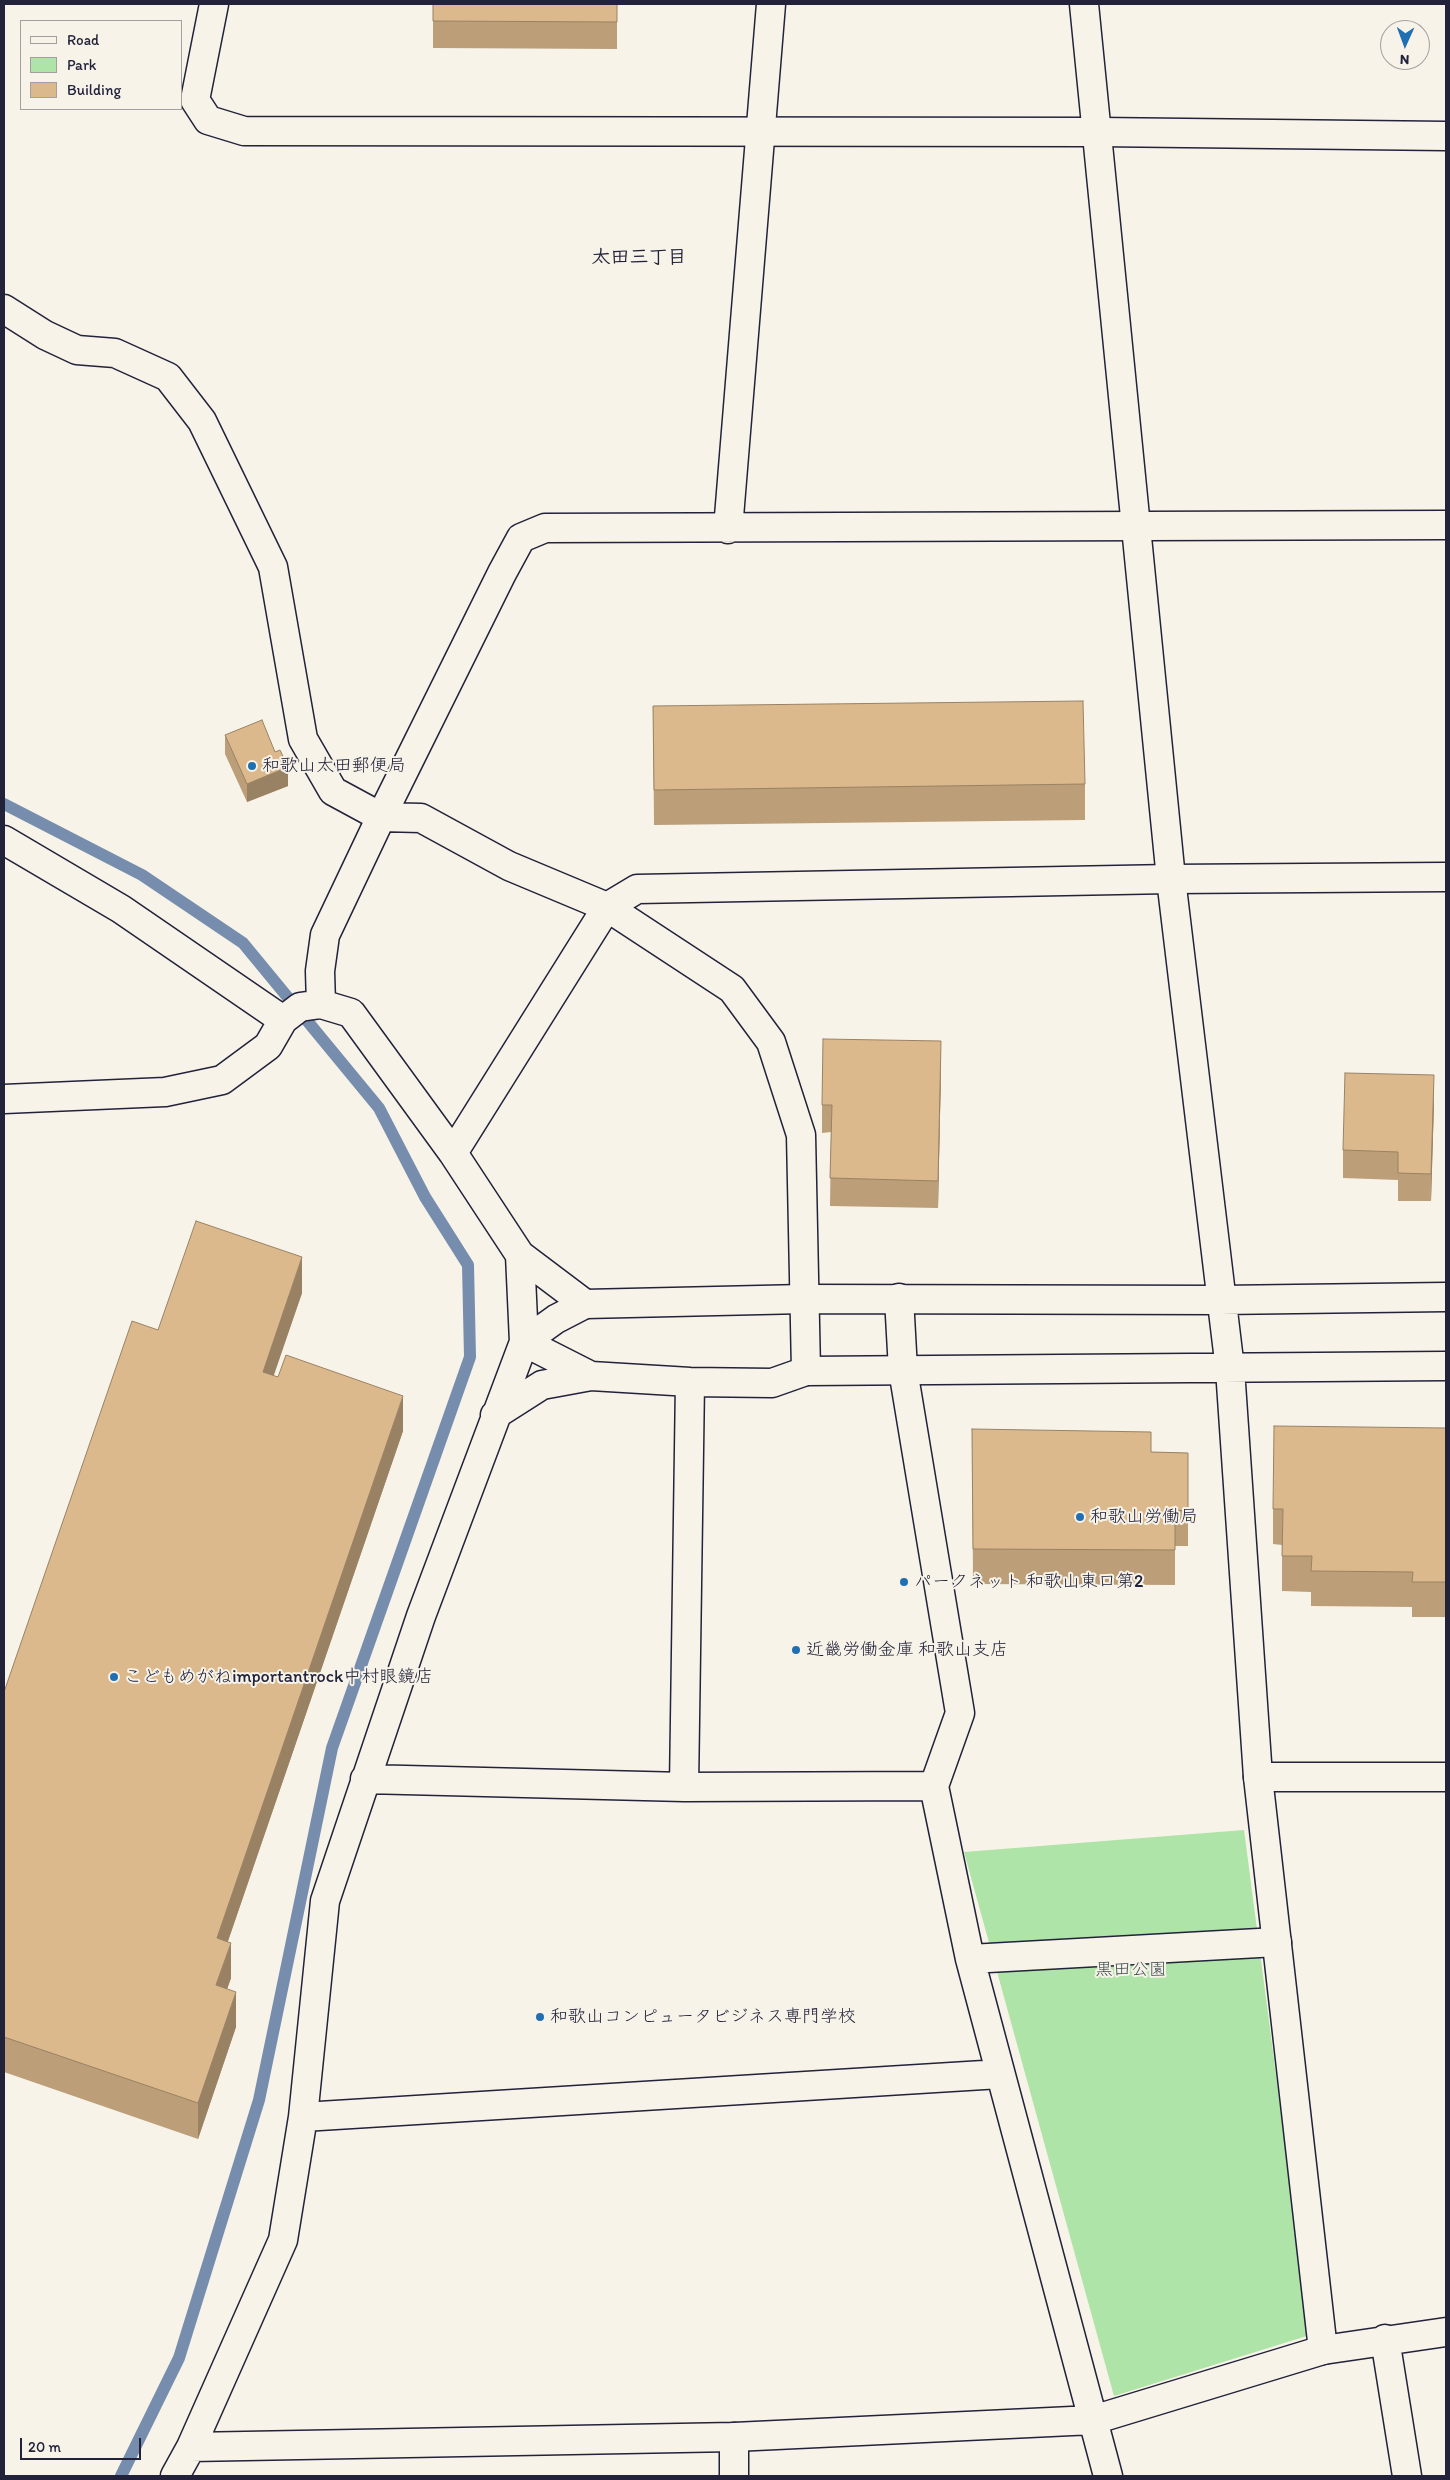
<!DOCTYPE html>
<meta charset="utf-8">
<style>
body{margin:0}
#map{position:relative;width:1450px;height:2480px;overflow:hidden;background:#f7f3e8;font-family:Itim,sans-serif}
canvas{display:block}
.frame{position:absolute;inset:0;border:5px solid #22223b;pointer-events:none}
.legend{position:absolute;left:20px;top:20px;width:162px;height:90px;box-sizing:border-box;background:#f7f3e8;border:1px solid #a29fa3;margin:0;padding:6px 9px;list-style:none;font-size:15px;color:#22223b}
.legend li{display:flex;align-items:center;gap:10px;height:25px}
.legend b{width:25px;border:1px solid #a29fa3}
.north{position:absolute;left:1380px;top:20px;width:50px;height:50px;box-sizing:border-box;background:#f7f3e8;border:1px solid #a29fa3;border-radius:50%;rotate:182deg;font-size:14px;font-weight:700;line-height:20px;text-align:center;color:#22223b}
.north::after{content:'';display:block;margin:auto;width:18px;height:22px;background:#1f6fb2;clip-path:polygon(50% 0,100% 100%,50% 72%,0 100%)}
.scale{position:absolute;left:20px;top:2438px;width:121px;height:22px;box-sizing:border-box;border:2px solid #22223b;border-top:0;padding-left:6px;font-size:15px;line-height:18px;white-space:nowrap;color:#22223b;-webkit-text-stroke:4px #f7f3e8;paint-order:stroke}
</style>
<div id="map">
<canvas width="1450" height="2480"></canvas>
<div class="frame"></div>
<ul class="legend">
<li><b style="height:6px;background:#f7f3e8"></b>Road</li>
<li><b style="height:14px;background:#aee4a7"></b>Park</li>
<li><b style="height:14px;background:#dbb98d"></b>Building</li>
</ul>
<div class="north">N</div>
<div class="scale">20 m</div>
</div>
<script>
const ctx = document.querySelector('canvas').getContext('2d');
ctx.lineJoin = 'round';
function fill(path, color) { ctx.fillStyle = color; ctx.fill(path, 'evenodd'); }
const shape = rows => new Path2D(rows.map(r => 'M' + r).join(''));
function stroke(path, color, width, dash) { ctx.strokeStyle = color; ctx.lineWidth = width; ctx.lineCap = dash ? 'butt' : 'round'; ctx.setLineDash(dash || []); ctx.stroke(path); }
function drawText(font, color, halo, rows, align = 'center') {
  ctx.font = font + ' Itim,"Klee One",sans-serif'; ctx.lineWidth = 4; ctx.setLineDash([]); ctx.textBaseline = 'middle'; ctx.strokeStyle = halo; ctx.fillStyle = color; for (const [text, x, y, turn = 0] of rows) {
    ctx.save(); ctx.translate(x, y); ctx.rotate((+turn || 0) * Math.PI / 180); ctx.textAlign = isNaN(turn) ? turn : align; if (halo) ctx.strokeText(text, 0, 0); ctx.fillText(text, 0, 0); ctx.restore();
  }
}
const green = shape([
 [1244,1830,1310,2335,1114,2396,964,1852]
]);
const stream = shape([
 [4,804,142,875,243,943,379,1108,425,1197,468,1265,470,1357,332,1748,259,2100,179,2358,121,2476]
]);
const street = shape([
 [1098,132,1446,136],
 [4,309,45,335,77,350,115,353,168,377,202,421,273,567,303,739,333,791,381,817,421,818,509,866,607,907,732,989,771,1042,801,1135,806,1371,772,1383,690,1382,591,1376,542,1385,495,1415],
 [728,529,771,4],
 [4,840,121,909,283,1020],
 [321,1004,320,971,325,935,381,817,502,573,521,538,545,528,1446,525],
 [4,1099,165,1092,222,1080,268,1046,283,1020,300,1007,321,1004,351,1013,453,1153,520,1255,524,1342,421,1616,325,1901,303,2117,283,2240,191,2447,175,2476],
 [453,1153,607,907,637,889,1171,879,1446,877],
 [520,1255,585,1304,556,1319,524,1342,591,1376],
 [899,1298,903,1370,960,1713,934,1786,970,1959,1108,2476],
 [1258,1777,1446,1777],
 [365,1779,684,1787,934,1786],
 [684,1787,690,1382],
 [970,1959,1277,1942],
 [303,2117,1000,2074],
 [1385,2339,1407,2476],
 [191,2447,734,2437,1093,2420,1323,2350,1446,2332]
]);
const secondary = shape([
 [214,4,195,100,208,120,244,131,1098,132],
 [1084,4,1171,879,1230,1369,1258,1777,1323,2350],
 [585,1304,804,1299,1221,1300,1446,1297],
 [806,1371,1446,1366],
 [734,2437,734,2476]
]);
const wall = shape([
 [433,4,617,4,617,49,433,48],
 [653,706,1085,784,1085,820,654,825],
 [225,735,288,786,247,802,225,754],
 [941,1069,938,1208,830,1206,831,1132,822,1133,822,1105],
 [1434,1103,1431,1201,1398,1201,1398,1180,1343,1178,1343,1150],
 [302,1293,273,1376,403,1431,228,1941,231,1978,227,1989,236,2027,198,2139,4,2072,4,1692,158,1330],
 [1446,1428,1446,1617,1412,1617,1412,1607,1311,1606,1311,1592,1282,1591,1282,1545,1273,1544,1273,1509],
 [972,1429,1151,1452,1188,1453,1188,1546,1175,1546,1175,1585,973,1584]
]);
const shadedWall = shape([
 [288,767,288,786,247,802,247,784],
 [941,1041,941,1069,938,1208,938,1181],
 [1434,1075,1434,1103,1431,1201,1431,1174],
 [302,1257,302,1293,263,1407,263,1372],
 [403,1396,403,1431,217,1973,217,1938],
 [231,1943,231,1978,216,2021,216,1985],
 [236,1992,236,2027,198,2139,198,2103]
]);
const building = shape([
 [433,4,617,4,617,22,433,21,433,4],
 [1083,701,1085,784,654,790,653,706,1083,701],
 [262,720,275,752,280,750,288,767,247,784,225,735,262,720],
 [823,1039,941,1041,938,1181,830,1178,832,1105,822,1105,823,1039],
 [1345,1073,1434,1075,1431,1174,1398,1173,1398,1152,1343,1150,1345,1073],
 [196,1221,302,1257,263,1372,278,1377,286,1355,403,1396,217,1938,231,1943,216,1985,236,1992,198,2103,4,2037,4,1692,132,1321,158,1330,196,1221],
 [1274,1426,1446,1428,1446,1582,1412,1582,1413,1572,1311,1571,1312,1556,1282,1556,1283,1509,1273,1509,1274,1426],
 [972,1429,1151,1432,1151,1452,1188,1453,1188,1511,1175,1510,1175,1550,973,1549,972,1429]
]);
const markers = [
 [252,766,5,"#1f6fb2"],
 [1080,1517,5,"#1f6fb2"],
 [904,1582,5,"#1f6fb2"],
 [796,1650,5,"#1f6fb2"],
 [114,1677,5,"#1f6fb2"],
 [540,2017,5,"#1f6fb2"]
];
const poiNames = [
 ["和歌山太田郵便局",262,766],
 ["和歌山労働局",1090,1517],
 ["パークネット 和歌山東口第2",914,1582],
 ["近畿労働金庫 和歌山支店",806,1650],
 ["こどもめがねimportantrock中村眼鏡店",124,1677],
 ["和歌山コンピュータビジネス専門学校",550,2017]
];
const parkNames = [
 ["黒田公園",1131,1970]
];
const neighbourhoodNames = [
 ["太田三丁目",639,258]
];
fill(green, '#aee4a7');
stroke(stream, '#778dad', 12);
stroke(street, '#22223b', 31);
stroke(secondary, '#22223b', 31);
stroke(street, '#f7f3e8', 28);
stroke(secondary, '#f7f3e8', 28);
fill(wall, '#bc9f79');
fill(shadedWall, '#998263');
fill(building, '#dbb98d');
stroke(building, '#998263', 1);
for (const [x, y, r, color] of markers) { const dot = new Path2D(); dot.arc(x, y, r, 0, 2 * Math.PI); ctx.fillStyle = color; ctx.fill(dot); stroke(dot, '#f7f3e8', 2); }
drawText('18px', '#22223b', '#f7f3e8', poiNames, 'left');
drawText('18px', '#455256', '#f7f3e8', parkNames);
drawText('bold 19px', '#22223b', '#f7f3e8', neighbourhoodNames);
</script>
